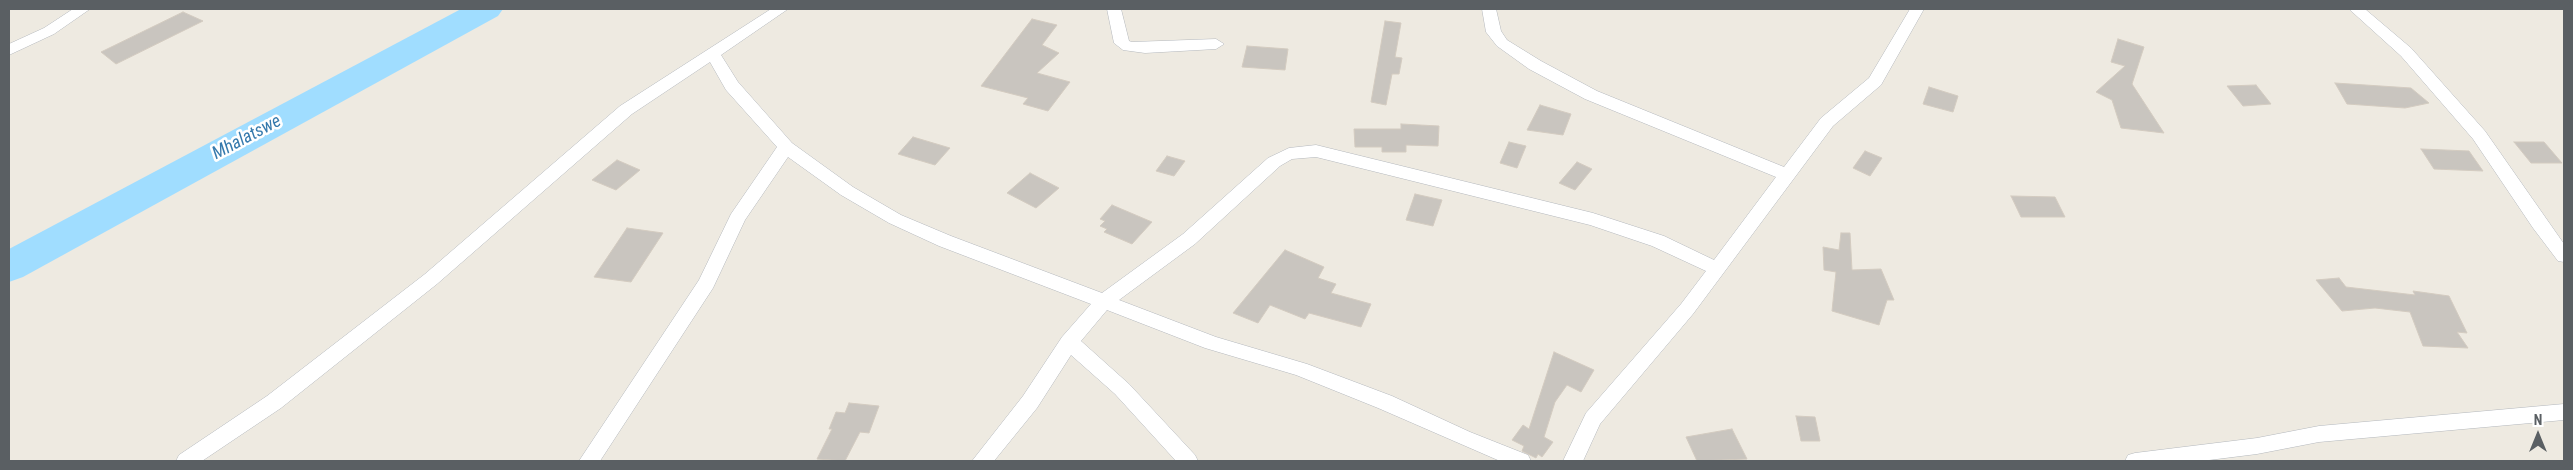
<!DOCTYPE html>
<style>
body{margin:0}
#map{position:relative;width:2573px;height:470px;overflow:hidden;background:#eeeae1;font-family:"Roboto Condensed",sans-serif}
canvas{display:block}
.frame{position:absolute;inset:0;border:10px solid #5a5f63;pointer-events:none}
.north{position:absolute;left:2513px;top:410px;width:50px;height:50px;-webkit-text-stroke:4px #fff;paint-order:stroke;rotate:0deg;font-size:14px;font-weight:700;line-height:20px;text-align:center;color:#5a5f63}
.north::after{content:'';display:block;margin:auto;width:18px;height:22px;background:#5a5f63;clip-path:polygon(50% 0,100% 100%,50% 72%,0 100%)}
</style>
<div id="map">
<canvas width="2573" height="470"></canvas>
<div class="frame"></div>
<div class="north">N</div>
</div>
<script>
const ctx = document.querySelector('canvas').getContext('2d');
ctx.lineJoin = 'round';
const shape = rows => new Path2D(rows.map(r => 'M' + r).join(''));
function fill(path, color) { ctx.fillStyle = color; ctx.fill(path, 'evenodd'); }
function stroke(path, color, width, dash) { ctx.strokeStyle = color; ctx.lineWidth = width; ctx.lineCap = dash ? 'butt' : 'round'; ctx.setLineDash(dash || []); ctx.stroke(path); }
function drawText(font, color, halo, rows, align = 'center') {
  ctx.font = font + ' "Roboto Condensed",sans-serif'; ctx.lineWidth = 5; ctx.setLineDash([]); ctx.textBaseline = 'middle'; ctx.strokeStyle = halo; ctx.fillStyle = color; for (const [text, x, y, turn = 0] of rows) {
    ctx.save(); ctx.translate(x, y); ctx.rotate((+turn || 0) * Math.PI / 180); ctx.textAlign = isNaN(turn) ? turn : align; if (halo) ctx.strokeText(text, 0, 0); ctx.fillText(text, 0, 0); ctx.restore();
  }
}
const river = shape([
 [461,9,503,9,498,16,23,277,9,282,9,249,461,9]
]);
const building = shape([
 [183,12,203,21,116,64,101,52,183,12],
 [1032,19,1057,25,1042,45,1059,53,1037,73,1070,82,1048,111,1023,104,1028,98,981,86,1032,19],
 [1385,21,1401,23,1395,57,1402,58,1399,74,1392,74,1386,105,1371,102,1385,21],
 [2118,39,2144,47,2132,84,2164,133,2121,128,2112,100,2096,92,2125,66,2111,62,2118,39],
 [1247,46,1288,49,1285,70,1242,67,1247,46],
 [2335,83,2411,88,2429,103,2405,108,2347,104,2335,83],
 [2256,85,2271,104,2243,106,2227,86,2256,85],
 [1929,87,1958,96,1953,112,1923,104,1929,87],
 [1540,105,1571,114,1563,135,1527,130,1540,105],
 [1401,124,1439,126,1438,146,1406,145,1406,152,1382,152,1382,147,1355,147,1354,129,1401,129,1401,124],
 [913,137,950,148,935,165,898,154,913,137],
 [1509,142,1526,146,1517,168,1500,163,1509,142],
 [2514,142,2544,142,2562,163,2531,163,2514,142],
 [2421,149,2469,151,2483,171,2434,169,2421,149],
 [1865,151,1882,158,1870,176,1853,168,1865,151],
 [1167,156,1185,161,1174,176,1156,171,1167,156],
 [617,160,640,170,616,190,592,180,617,160],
 [1577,162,1592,169,1575,190,1559,183,1577,162],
 [1030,173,1059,188,1036,208,1007,193,1030,173],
 [1415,194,1442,200,1433,226,1406,220,1415,194],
 [2011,196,2055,197,2065,217,2021,217,2011,196],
 [1112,205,1152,222,1132,244,1104,232,1107,229,1100,226,1105,221,1100,219,1112,205],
 [627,228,663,233,631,282,594,277,627,228],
 [1841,233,1850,233,1852,270,1881,269,1894,300,1887,300,1879,325,1832,311,1836,272,1824,270,1823,247,1839,250,1841,233],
 [1285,250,1324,267,1318,278,1336,284,1331,293,1371,304,1361,327,1309,313,1305,319,1270,305,1258,323,1233,313,1285,250],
 [2339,278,2346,287,2415,295,2413,291,2449,296,2467,333,2457,332,2468,348,2423,346,2410,312,2375,308,2342,311,2316,280,2339,278],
 [1554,352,1594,370,1581,392,1567,385,1555,402,1544,437,1553,442,1542,457,1538,454,1536,458,1522,451,1524,446,1512,440,1523,425,1529,429,1554,352],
 [849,403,879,406,869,433,860,432,845,461,817,459,832,429,829,429,836,412,845,413,849,403],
 [1796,416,1815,417,1820,441,1801,441,1796,416],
 [1732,429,1747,459,1697,461,1686,437,1732,429]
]);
const street = shape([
 [73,9,90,9,54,34,9,55,9,44,44,28,73,9],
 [771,9,788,9,721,55,738,82,792,143,853,187,901,215,951,236,1102,293,1183,234,1268,158,1289,148,1316,145,1593,213,1664,236,1714,260,1776,177,1585,99,1529,69,1497,46,1486,32,1482,9,1496,9,1501,31,1507,40,1541,61,1597,91,1784,167,1821,118,1869,78,1910,9,1924,9,1881,85,1833,126,1693,314,1600,424,1583,461,1563,461,1586,413,1681,304,1706,271,1652,246,1590,225,1316,157,1292,159,1280,166,1195,244,1119,300,1216,337,1307,364,1392,396,1470,432,1528,455,1531,461,1500,461,1378,408,1296,375,1205,348,1107,310,1081,341,1129,384,1195,455,1198,461,1176,461,1115,394,1071,355,1037,408,994,461,972,461,1023,396,1062,337,1091,304,939,246,889,223,841,195,788,157,745,220,713,288,600,461,579,461,699,280,731,214,777,147,726,90,710,62,632,114,437,284,281,408,202,461,176,461,179,455,267,396,425,274,620,106,771,9],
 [1107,9,1121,9,1129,41,1132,42,1216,39,1224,44,1216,49,1145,53,1123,50,1114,43,1107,9],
 [2349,9,2365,9,2411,48,2485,131,2564,244,2564,262,2558,261,2533,228,2473,139,2401,56,2349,9],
 [2564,404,2564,420,2319,442,2257,454,2201,461,2125,461,2128,455,2135,453,2257,438,2319,426,2564,404]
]);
const waterNames = [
 ["Mhalatswe",247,138,-28]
];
fill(river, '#a0ddff');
fill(building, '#c9c5bf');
stroke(building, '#d3cbc0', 1);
stroke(street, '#b4b8bd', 1);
fill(street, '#fff');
drawText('italic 18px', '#367aad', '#fff', waterNames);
</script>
